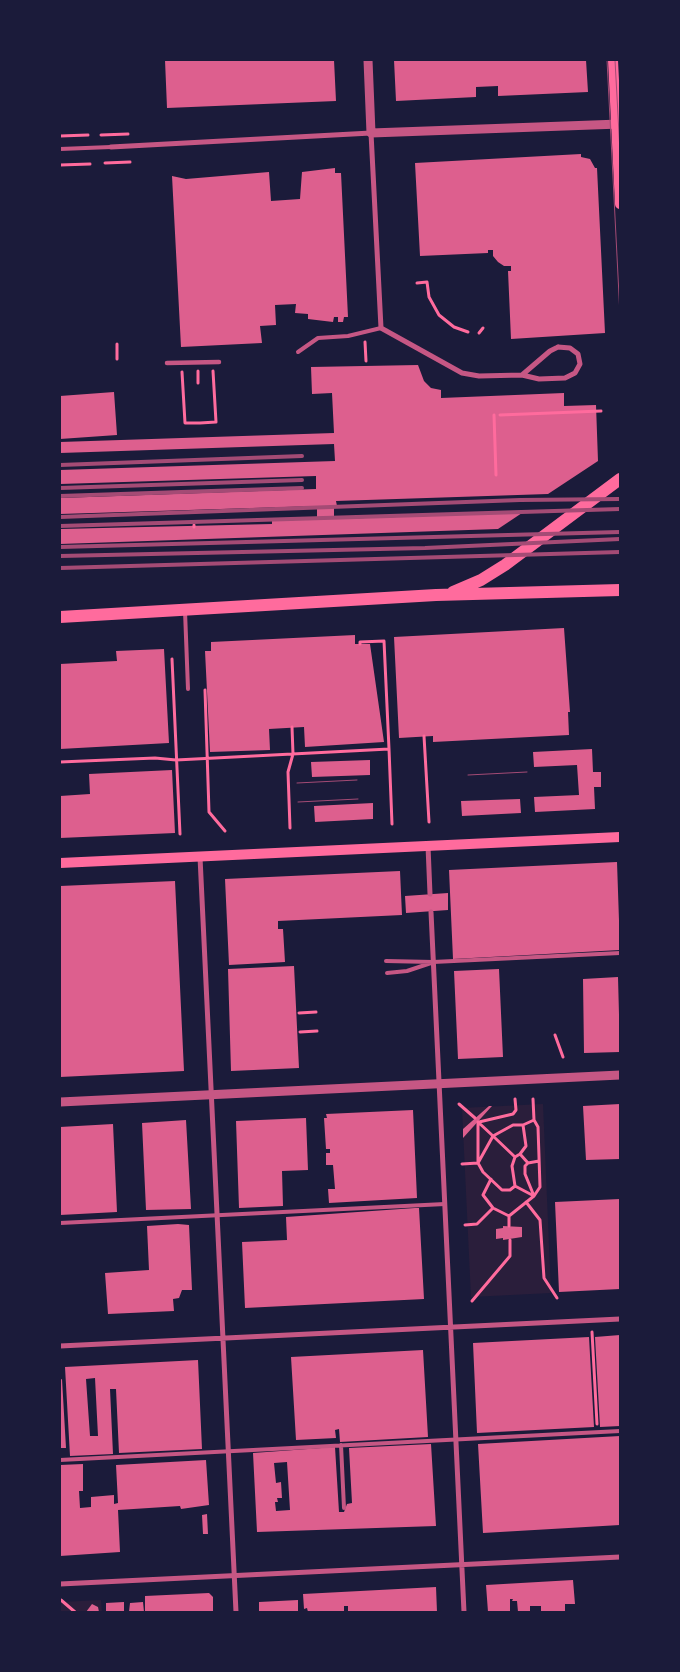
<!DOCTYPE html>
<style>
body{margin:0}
#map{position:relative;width:680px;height:1672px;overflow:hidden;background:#1b1b3a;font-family:"Noto Sans",sans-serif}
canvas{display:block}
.frame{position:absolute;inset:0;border:61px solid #1b1b3a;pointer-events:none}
</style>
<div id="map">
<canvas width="680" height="1672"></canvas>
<div class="frame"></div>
</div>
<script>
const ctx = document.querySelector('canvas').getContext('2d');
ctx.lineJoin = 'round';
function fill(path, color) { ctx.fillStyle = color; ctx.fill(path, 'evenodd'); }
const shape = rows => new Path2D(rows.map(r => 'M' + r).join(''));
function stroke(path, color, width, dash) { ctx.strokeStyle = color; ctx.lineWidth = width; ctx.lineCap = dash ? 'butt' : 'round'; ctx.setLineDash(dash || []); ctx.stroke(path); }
const green = shape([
 [543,1104,551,1293,471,1297,462,1108],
 [101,1600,102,1612,60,1612,60,1602]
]);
const building = shape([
 [165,60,334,60,336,101,167,108],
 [394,60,586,60,588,92,498,96,498,86,476,87,476,97,396,101],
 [581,154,581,157,590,159,595,168,597,168,605,333,511,339,508,271,511,271,511,266,504,266,498,262,493,256,493,250,488,250,488,253,420,256,415,163],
 [335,168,335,173,341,173,348,317,344,317,343,322,338,322,338,317,334,317,333,322,308,319,308,314,295,313,296,304,275,305,276,325,260,326,262,343,181,347,172,176,186,179,269,172,271,201,300,199,302,172],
 [418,365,424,381,431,388,441,390,441,398,564,393,564,406,596,405,598,461,548,494,336,501,337,506,334,506,334,519,522,513,498,529,60,544,60,529,272,524,272,521,317,519,317,506,60,514,60,498,316,489,316,476,60,484,60,470,335,461,334,444,60,453,60,442,334,433,332,393,312,394,311,367],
 [114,392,117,435,60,439,60,396],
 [564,628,570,712,568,712,569,735,433,742,433,736,399,738,394,637],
 [355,635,355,644,370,644,384,742,305,747,304,727,269,729,270,750,210,752,205,651,211,651,211,642],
 [164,649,169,743,60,749,60,664,117,661,116,651],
 [592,749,593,772,601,772,601,787,594,787,595,809,535,812,534,797,579,795,577,765,534,767,533,752],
 [370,760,370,775,312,777,311,762],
 [172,770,175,833,60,838,60,796,90,794,89,774],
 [520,799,521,813,462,816,461,801],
 [373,803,373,819,315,822,314,806],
 [617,862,620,950,453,959,449,870],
 [400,871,402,915,278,921,278,929,283,929,285,962,229,965,225,879],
 [175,881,184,1071,60,1077,60,886],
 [448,893,448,910,406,913,405,896],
 [294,966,299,1068,231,1071,228,969],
 [499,969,503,1057,458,1059,454,971],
 [618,977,620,1052,584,1053,583,979],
 [620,1104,620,1159,586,1160,583,1106],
 [489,1106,492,1106,463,1138,463,1129],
 [413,1110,417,1198,329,1203,328,1189,335,1189,333,1165,326,1165,326,1153,330,1153,330,1149,326,1149,324,1118,327,1118,326,1114],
 [306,1118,308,1170,282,1171,283,1206,239,1208,236,1121],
 [186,1120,191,1209,146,1210,142,1123],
 [113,1124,117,1212,60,1215,60,1127],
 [620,1199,620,1289,559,1292,555,1202],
 [415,1208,419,1208,424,1299,245,1308,242,1242,287,1240,286,1217],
 [178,1224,189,1225,192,1290,182,1290,179,1298,173,1299,174,1311,108,1314,105,1273,149,1270,147,1226],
 [503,1226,522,1227,522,1237,503,1240,503,1238,496,1239,496,1229,503,1228],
 [620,1335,620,1426,600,1427,595,1337],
 [589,1337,594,1427,477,1433,473,1343],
 [423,1350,428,1437,340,1442,339,1429,335,1430,336,1438,296,1440,291,1357],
 [198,1360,202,1449,119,1453,116,1389,110,1389,113,1454,70,1456,65,1367],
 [95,1378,98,1436,90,1436,86,1379],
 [62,1379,66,1448,60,1448,60,1380],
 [620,1436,620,1525,483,1533,478,1444],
 [431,1444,436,1526,257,1532,253,1453,335,1447,339,1512,344,1512,347,1504,352,1503,349,1448],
 [287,1462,290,1510,276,1511,275,1502,278,1502,277,1498,282,1498,281,1482,276,1483,274,1463],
 [206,1460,209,1505,181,1509,180,1506,118,1510,120,1552,60,1556,60,1465,83,1464,83,1491,79,1491,80,1508,91,1507,91,1497,114,1495,114,1504,118,1503,116,1465],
 [207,1514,208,1534,203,1534,202,1515],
 [573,1580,575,1604,565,1604,565,1612,541,1612,541,1606,530,1606,530,1612,518,1612,517,1601,512,1601,513,1599,510,1599,510,1612,488,1612,486,1585],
 [436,1587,437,1612,348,1612,348,1606,344,1606,344,1612,308,1612,307,1608,304,1609,303,1594],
 [209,1593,213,1597,213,1612,145,1612,145,1596],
 [298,1600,298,1612,259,1612,259,1602],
 [124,1602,124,1612,106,1612,106,1603],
 [143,1602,144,1612,129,1612,130,1603],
 [92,1604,98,1607,99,1612,86,1612]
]);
const path = shape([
 [101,135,128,134],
 [60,136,88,135],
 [105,163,130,162],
 [60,165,90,164],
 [417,283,427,282,429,297,439,315,454,327,468,332],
 [479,333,483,328],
 [365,342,366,361],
 [117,344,117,359],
 [198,371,198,383],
 [182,372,185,423,200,423,216,422,213,371],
 [494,415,496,475],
 [500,415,601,411],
 [194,525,194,527],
 [172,659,180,834],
 [205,690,209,812,225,831],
 [424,736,429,822],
 [389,749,392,824],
 [60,762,155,758,176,760,389,749,384,641,360,642,360,644],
 [290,828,288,772,293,754,292,727],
 [299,1013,316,1012],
 [300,1032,317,1031],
 [555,1035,563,1057],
 [459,1104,475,1118],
 [478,1122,493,1136,515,1157,512,1166,515,1186,510,1190,502,1190,483,1172,478,1163,493,1136,513,1125,523,1125],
 [479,1122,513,1114,516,1110,515,1099],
 [515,1157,520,1154,526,1146,523,1125,534,1120,533,1099],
 [528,1163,539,1161],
 [462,1164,478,1163,478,1122],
 [491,1179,483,1195,493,1208,509,1216],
 [515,1186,534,1196,525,1174,525,1166,528,1163,520,1154],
 [526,1202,540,1220,544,1278,557,1298],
 [465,1225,477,1224,493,1208],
 [509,1226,509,1216,534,1196,540,1187,538,1127,534,1120],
 [472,1301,510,1256,510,1240],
 [592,1332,597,1424],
 [61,1600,75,1612]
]);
const service = shape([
 [60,149,111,147],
 [298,352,318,338,348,336,381,328],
 [185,611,188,689],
 [386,961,433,962,620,953],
 [387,973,407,971,431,963],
 [60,1223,445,1204],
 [341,1445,344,1508],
 [60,1460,620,1431]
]);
const pedestrian = shape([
 [167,363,219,362]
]);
const minor = shape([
 [111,147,371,133,381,328,462,373,479,376,522,375],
 [558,347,570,348,578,354,580,364,575,373,565,378,539,379,522,375,550,351,558,347],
 [428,846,430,894],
 [200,857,236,1612],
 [431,912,464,1612],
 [60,1346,620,1319],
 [60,1584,620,1557]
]);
const tertiary = shape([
 [368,60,371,133,620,124],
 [60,1102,620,1075]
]);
const secondary = shape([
 [613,60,620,204],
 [60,863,620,837]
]);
const primary = shape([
 [453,592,481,580,505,565,620,479],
 [60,617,436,595,620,590]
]);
const tram = shape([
 [607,60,620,315],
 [615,60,620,152],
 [468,775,527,772],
 [297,783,357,780],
 [298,802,358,799]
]);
const rail = shape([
 [60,465,302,456],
 [60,488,302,480],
 [60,496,302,488],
 [60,517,520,500,620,499],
 [60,526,620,509],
 [60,547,620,532],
 [60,556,425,548,620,539],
 [60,568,620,552]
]);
fill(green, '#2a1e3b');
fill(building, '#dd5f8e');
stroke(path, '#ff6b9d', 3);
stroke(service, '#c65784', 4);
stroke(pedestrian, '#c65784', 4.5);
stroke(minor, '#c65784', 5);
stroke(tertiary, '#c65784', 9);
stroke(secondary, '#ff6b9d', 10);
stroke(primary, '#ff6b9d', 12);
stroke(tram, '#a44b75', 1);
stroke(rail, '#a44b75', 4);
</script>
